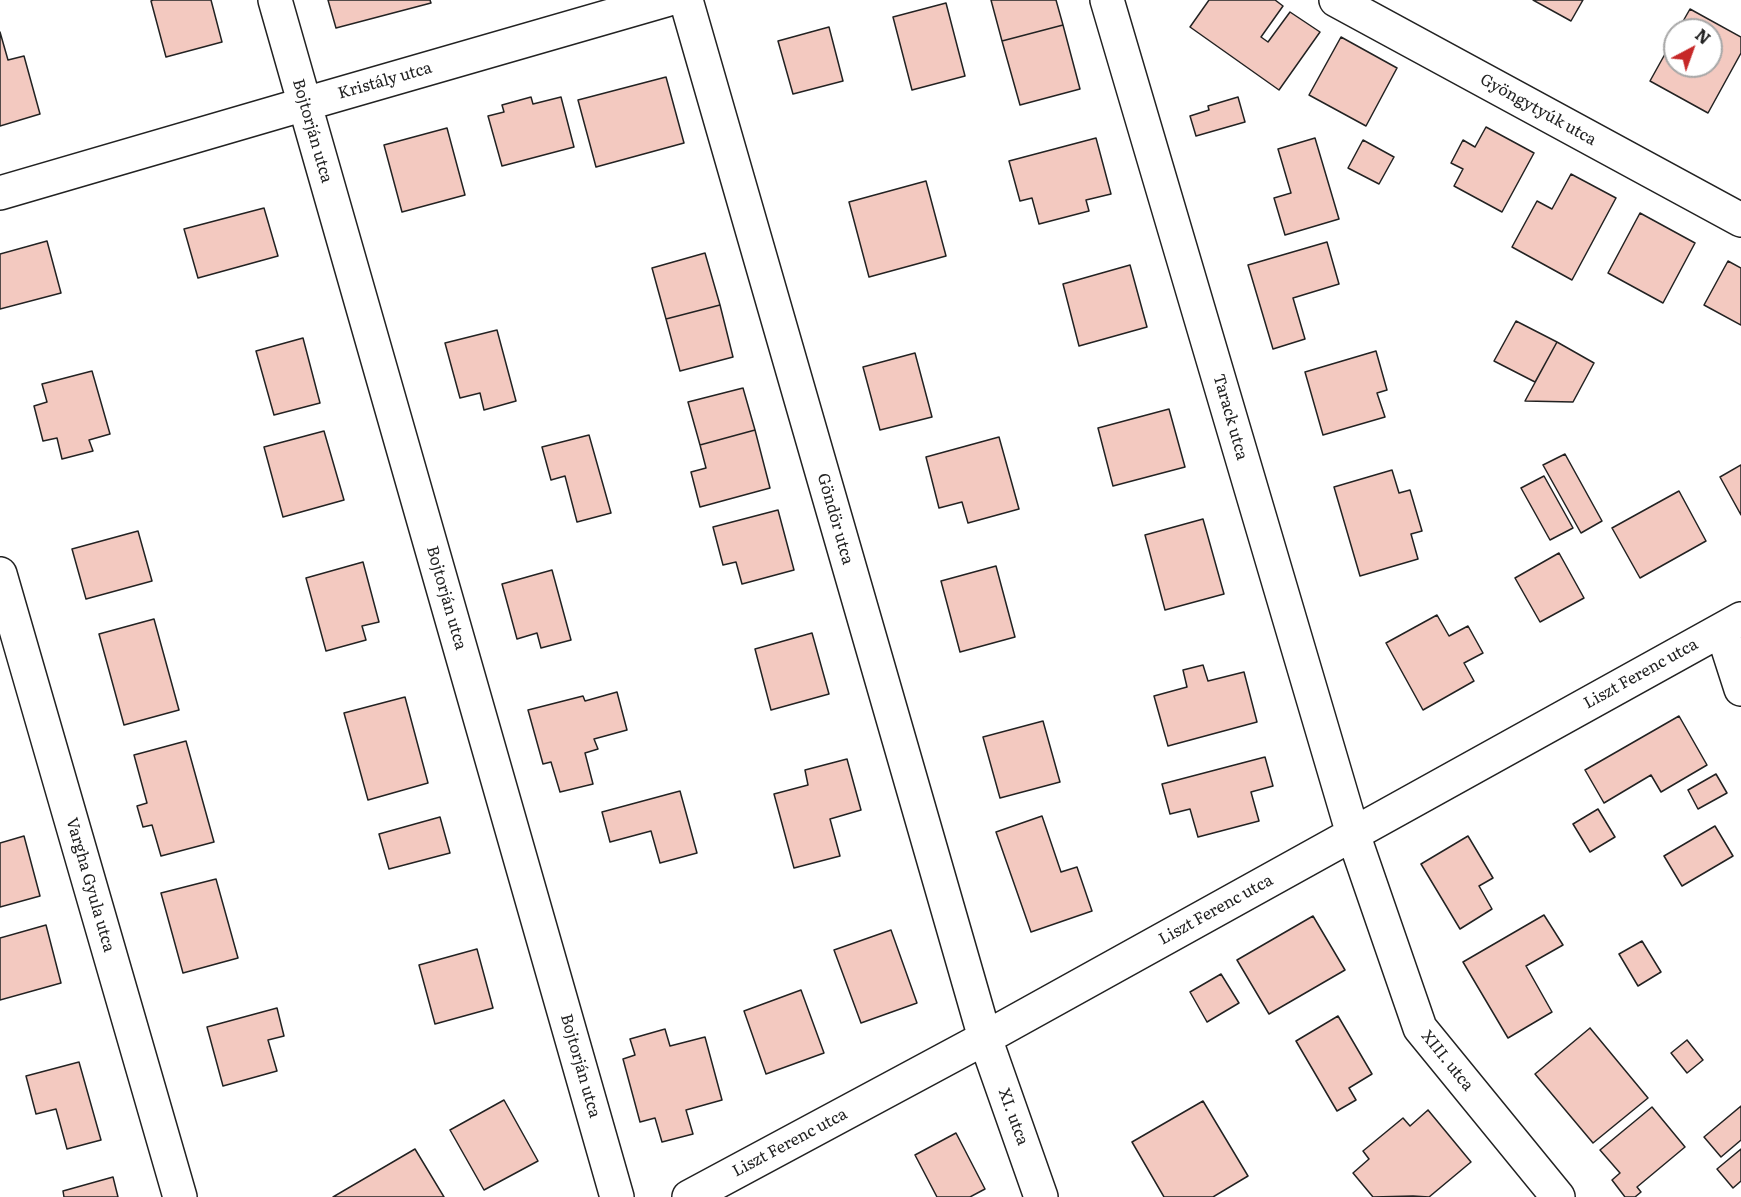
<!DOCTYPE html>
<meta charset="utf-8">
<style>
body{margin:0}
#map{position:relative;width:1741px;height:1197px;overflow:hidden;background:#fff;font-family:Literata,serif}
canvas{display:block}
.north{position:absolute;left:1663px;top:18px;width:60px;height:60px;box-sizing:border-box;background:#fff;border:2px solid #a7a7a7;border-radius:50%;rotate:41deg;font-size:16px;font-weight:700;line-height:24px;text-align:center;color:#222}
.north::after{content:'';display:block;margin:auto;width:21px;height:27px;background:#c62828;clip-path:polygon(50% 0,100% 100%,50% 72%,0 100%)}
</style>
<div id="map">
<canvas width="1741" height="1197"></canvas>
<div class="north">N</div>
</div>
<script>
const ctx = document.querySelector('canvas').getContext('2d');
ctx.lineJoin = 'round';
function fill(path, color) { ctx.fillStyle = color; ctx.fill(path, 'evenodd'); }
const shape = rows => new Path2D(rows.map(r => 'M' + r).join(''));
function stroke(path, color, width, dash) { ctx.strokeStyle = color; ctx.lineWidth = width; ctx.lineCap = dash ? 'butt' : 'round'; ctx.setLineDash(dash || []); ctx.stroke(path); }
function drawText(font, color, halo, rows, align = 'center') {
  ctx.font = font + ' Literata,serif'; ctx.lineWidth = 4.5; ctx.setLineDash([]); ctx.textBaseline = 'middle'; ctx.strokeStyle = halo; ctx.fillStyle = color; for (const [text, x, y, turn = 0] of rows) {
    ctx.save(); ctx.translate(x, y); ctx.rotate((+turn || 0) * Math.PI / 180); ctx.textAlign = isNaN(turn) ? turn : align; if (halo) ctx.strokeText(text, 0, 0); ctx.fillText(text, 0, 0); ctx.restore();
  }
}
const building = shape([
 [153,0,211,0,222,42,166,57,151,1,153,0],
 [328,0,430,0,431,3,336,28,328,0],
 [991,0,1056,0,1063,25,1002,41,991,0],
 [1209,0,1275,0,1283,6,1261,37,1268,42,1290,12,1320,32,1279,90,1190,27,1209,0],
 [1533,0,1583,0,1571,21,1533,0],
 [946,3,965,76,912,90,893,17,946,3],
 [1690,9,1741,37,1741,53,1708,113,1650,81,1675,36,1675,66,1711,66,1711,30,1678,30,1690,9],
 [1063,25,1080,89,1020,105,1002,41,1063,25],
 [829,27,843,81,793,94,778,41,829,27],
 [0,32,8,60,24,56,40,114,0,126,0,32],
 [1341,37,1397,68,1366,126,1309,95,1341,37],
 [666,77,684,143,596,167,578,100,666,77],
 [531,97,533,104,561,97,574,147,502,166,488,116,504,112,502,105,531,97],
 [1238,97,1245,122,1196,136,1190,116,1209,110,1208,106,1238,97],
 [1486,127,1534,153,1502,212,1454,186,1463,169,1451,163,1463,140,1475,147,1486,127],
 [447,128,465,195,402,212,384,145,447,128],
 [1096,138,1111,194,1086,200,1089,211,1039,224,1032,198,1020,201,1009,161,1096,138],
 [1315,138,1339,219,1285,235,1274,198,1291,193,1278,149,1315,138],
 [1363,140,1394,157,1379,184,1348,168,1363,140],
 [1571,174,1616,198,1572,280,1512,247,1537,201,1552,209,1571,174],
 [926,181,946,256,869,277,849,202,926,181],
 [264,208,278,256,198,278,184,229,264,208],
 [1640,213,1695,243,1663,303,1608,273,1640,213],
 [47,241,61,293,0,309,0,254,47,241],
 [1327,242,1339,284,1293,298,1305,339,1273,349,1248,265,1327,242],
 [705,253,720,305,666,319,652,268,705,253],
 [1728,261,1741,268,1741,325,1704,305,1728,261],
 [1130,265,1147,327,1079,346,1063,284,1130,265],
 [720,305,733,357,680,371,666,319,720,305],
 [1516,321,1557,342,1535,382,1494,361,1516,321],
 [497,330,516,401,484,410,480,393,460,398,445,343,497,330],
 [303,338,320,403,274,415,256,351,303,338],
 [1557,342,1594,363,1573,402,1525,401,1557,342],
 [1376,351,1387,390,1377,393,1385,417,1323,435,1305,372,1376,351],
 [915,353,932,417,880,430,863,367,915,353],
 [92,371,110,434,89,440,93,451,62,459,57,438,43,441,34,406,47,402,42,384,92,371],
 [743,388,755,430,700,445,688,402,743,388],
 [1169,409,1185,467,1113,486,1098,428,1169,409],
 [755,430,770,488,700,507,691,472,706,468,700,445,755,430],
 [324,431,344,500,283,517,264,447,324,431],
 [589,435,611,513,577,522,565,476,551,480,542,447,589,435],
 [999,437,1019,509,968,523,962,502,939,508,926,457,999,437],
 [1565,454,1602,521,1581,533,1543,465,1565,454],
 [1741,465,1741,515,1720,477,1741,465],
 [1392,470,1399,493,1410,490,1422,531,1411,534,1418,559,1360,576,1334,487,1392,470],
 [1544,476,1573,528,1550,540,1521,488,1544,476],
 [1679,491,1706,541,1640,578,1612,528,1679,491],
 [778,510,794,570,742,584,736,562,723,565,713,527,778,510],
 [1203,519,1224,594,1165,610,1145,535,1203,519],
 [138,531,152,581,86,599,72,549,138,531],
 [1559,553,1584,598,1540,622,1515,578,1559,553],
 [363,562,379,622,362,626,366,640,326,651,306,578,363,562],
 [996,566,1015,637,960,652,941,581,996,566],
 [552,570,571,640,541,648,537,633,517,639,502,584,552,570],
 [1437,615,1449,636,1468,626,1483,653,1464,663,1474,681,1423,710,1386,643,1437,615],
 [154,619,179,710,124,725,99,634,154,619],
 [812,633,829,694,771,710,755,649,812,633],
 [1203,665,1208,681,1244,672,1257,722,1168,746,1154,696,1187,687,1183,670,1203,665],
 [617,692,627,730,594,739,598,749,585,753,593,784,560,792,551,762,543,764,528,710,583,696,585,701,617,692],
 [405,697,428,783,368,800,344,713,405,697],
 [1679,716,1707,765,1661,792,1651,775,1604,803,1585,770,1679,716],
 [1043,721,1060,782,1000,798,983,737,1043,721],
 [186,741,214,842,161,856,152,825,143,827,137,806,147,803,134,755,186,741],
 [1265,757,1273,786,1251,792,1259,821,1198,837,1190,809,1170,814,1162,784,1265,757],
 [847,759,861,810,830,819,840,856,794,868,774,794,808,785,805,770,847,759],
 [1716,774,1727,793,1698,809,1688,790,1716,774],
 [680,791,697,853,660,863,651,831,610,842,602,812,680,791],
 [1598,809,1615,837,1590,852,1573,824,1598,809],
 [1042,816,1061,872,1077,867,1092,911,1031,932,996,832,1042,816],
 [440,817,450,853,389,869,379,834,440,817],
 [1715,826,1733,856,1682,886,1664,856,1715,826],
 [24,836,40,896,0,907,0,843,24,836],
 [1468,836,1493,878,1479,886,1492,909,1460,929,1421,864,1468,836],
 [216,879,238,958,183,973,161,893,216,879],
 [1544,915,1563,945,1526,966,1552,1012,1508,1038,1463,962,1544,915],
 [1313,916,1345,970,1269,1014,1237,960,1313,916],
 [46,925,61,983,0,1000,0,938,46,925],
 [891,930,917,1003,861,1023,834,950,891,930],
 [1642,941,1661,972,1638,986,1619,954,1642,941],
 [477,949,493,1008,435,1024,419,965,477,949],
 [1221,974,1239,1003,1207,1022,1190,992,1221,974],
 [801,990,824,1053,766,1074,744,1011,801,990],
 [277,1008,284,1036,268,1040,277,1071,223,1086,207,1027,277,1008],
 [1338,1016,1372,1074,1349,1088,1356,1100,1337,1111,1296,1041,1338,1016],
 [1590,1028,1648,1098,1593,1143,1535,1074,1590,1028],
 [665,1029,670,1046,705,1037,722,1100,686,1110,693,1134,662,1142,655,1118,640,1122,623,1059,635,1055,630,1039,665,1029],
 [1687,1040,1703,1060,1687,1073,1671,1053,1687,1040],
 [79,1062,101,1140,67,1149,56,1109,36,1114,26,1076,79,1062],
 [504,1100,538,1161,484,1190,450,1130,504,1100],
 [1203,1101,1248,1176,1213,1197,1164,1197,1132,1142,1203,1101],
 [1741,1106,1741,1140,1721,1157,1704,1137,1741,1106],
 [1652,1107,1685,1147,1637,1187,1641,1192,1635,1197,1625,1197,1612,1180,1620,1173,1600,1150,1652,1107],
 [1428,1110,1471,1162,1429,1197,1413,1196,1373,1197,1353,1173,1369,1159,1363,1151,1403,1118,1410,1126,1428,1110],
 [956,1133,985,1189,970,1197,937,1197,915,1155,956,1133],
 [415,1149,444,1197,333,1197,415,1149],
 [1741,1149,1741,1181,1733,1188,1717,1169,1741,1149],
 [113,1177,118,1197,64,1197,63,1191,113,1177]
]);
const street = shape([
 [275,0,617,1197],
 [686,0,985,1038,1041,1197],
 [1107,0,1353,834,1420,1028,1558,1197],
 [0,193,305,104,666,0],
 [0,574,180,1197],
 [1722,630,1741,689],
 [689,1197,985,1038,1741,619]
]);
const secondary = shape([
 [1336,0,1741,220]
]);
const streetNames = [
 ["Kristály utca",385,81,-16],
 ["Gyöngytyúk utca",1538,110,29],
 ["Bojtorján utca",312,131,74],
 ["Tarack utca",1230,417,74],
 ["Göndör utca",835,519,74],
 ["Bojtorján utca",446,598,74],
 ["Liszt Ferenc utca",1641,674,-29],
 ["Vargha Gyula utca",90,885,74],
 ["Liszt Ferenc utca",1216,910,-29],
 ["XIII. utca",1447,1061,51],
 ["Bojtorján utca",580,1066,74],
 ["XI. utca",1013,1117,70],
 ["Liszt Ferenc utca",790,1143,-28]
];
fill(building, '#f3c9c0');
stroke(building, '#222', 1.5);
stroke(street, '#222', 36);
stroke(secondary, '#222', 36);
stroke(street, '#fff', 33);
stroke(secondary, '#fff', 33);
drawText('16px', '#222', '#fff', streetNames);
</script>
